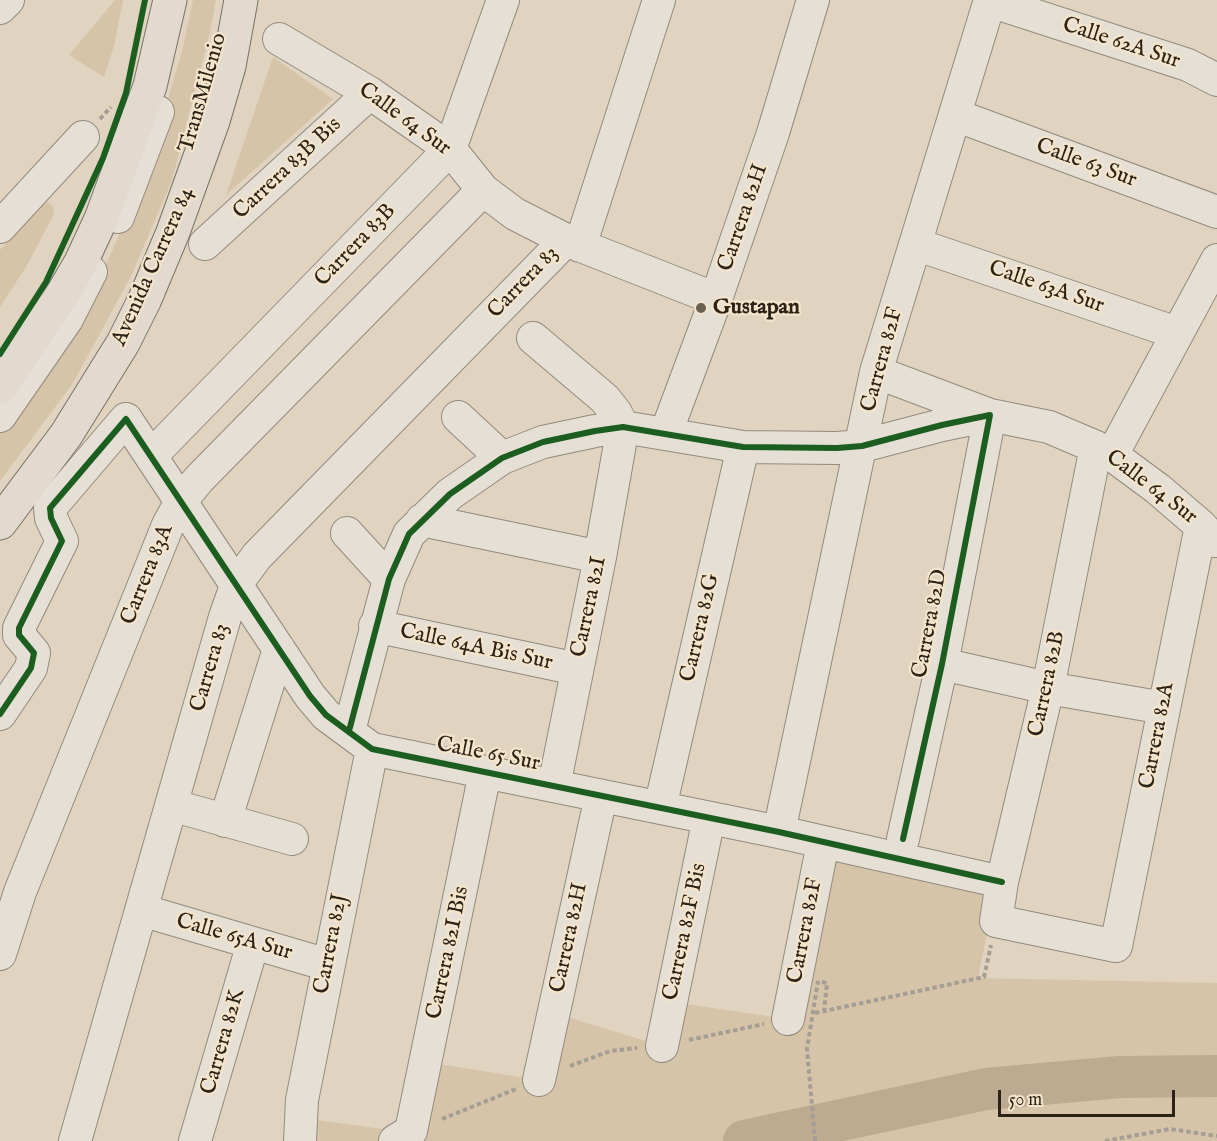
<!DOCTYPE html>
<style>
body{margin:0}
#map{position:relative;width:1217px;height:1141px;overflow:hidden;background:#e0d3bf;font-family:"IM FELL English",serif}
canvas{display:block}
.scale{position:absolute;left:998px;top:1090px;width:177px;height:27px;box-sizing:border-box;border:3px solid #2c2317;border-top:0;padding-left:8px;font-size:18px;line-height:21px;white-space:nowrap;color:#2c2317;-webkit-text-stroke:4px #f4e4cc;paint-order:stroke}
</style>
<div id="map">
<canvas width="1217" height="1141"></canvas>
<div class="scale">50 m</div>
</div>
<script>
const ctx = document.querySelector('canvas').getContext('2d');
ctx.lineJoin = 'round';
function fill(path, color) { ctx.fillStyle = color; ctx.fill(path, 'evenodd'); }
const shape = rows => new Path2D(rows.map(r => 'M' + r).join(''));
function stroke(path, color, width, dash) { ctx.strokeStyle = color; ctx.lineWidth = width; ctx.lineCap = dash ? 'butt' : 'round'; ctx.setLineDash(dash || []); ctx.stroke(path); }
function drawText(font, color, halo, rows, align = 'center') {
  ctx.font = font + ' "IM FELL English",serif'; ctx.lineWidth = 4.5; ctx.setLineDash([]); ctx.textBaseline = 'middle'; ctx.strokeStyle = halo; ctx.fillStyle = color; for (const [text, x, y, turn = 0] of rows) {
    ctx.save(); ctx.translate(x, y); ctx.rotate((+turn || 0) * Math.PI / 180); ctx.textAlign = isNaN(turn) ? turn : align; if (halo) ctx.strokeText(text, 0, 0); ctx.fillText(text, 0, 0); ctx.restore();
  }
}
const green = shape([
 [115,0,123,0,114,46,104,77,69,55],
 [193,0,216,0,210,32,172,180,131,276,73,383,0,481,0,429,50,364,109,258,148,169,183,47],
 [273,57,333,99,226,195],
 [47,202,52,205,54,214,26,267,0,307,0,250,37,209],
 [836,854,995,893,978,978,1217,983,1217,1141,292,1141,316,1120,413,1133,426,1062,539,1080,554,1013,662,1046,672,1002,788,1019]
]);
const river = shape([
 [744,1141,986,1089,1120,1077,1217,1076]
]);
const path = shape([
 [100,119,111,107],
 [822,982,827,983,824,1011],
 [815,1013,984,977,991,945],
 [689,1040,764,1024],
 [570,1066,610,1051,637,1048],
 [442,1119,516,1089],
 [1105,1141,1170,1129,1217,1136]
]);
const minor = shape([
 [990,1,1188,65,1217,80],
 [0,8,8,0],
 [279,39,370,93,450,149,483,190,515,214,566,240,716,299],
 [955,115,1217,212],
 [118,217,158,112],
 [0,227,83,137],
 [205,244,370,93],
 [915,244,1177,333],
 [580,246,659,0],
 [533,338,605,399,616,413,623,427,600,557,554,786],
 [876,372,990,415,1049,427,1096,447,1112,455,1158,489,1201,526,1215,541],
 [0,416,67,319,91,272],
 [458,417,502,458],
 [666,433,716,299,773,133,813,0],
 [1096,447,1048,688,1002,882,996,921,1116,946,1201,526],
 [1112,455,1217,260],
 [151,456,450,149,503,0],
 [422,520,600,557],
 [347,533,389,579],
 [375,626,577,669],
 [942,664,1048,688,1164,708],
 [0,714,31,668,34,653,19,635,19,628,62,541,51,518,50,508,126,419,310,696,326,715,372,749,779,832,1002,882],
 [349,731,389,579,409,534,450,494,502,458,543,442,595,431,623,427,743,447,837,448,862,446,942,425,990,415,942,664,903,839],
 [171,805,292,839],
 [660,808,743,447],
 [225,821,279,649],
 [779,832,876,372,990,0],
 [141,910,328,965],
 [0,954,20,892,168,525,181,501,199,479,483,190],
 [788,1019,823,843],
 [662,1046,709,818],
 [539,1080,601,796],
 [75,1141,225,617,237,583,257,556,566,240],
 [195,1141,253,943],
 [300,1141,302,1100,372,749],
 [395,1141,411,1131,485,773]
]);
const major = shape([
 [0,387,63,293,81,262,101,219,150,86,170,0],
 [0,523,66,435,123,343,145,299,173,232,213,121,229,66,241,0]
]);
const pathBridge = shape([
 [815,1141,807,1049,818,981]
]);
const cycleway = shape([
 [0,354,46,282,103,158,126,93,145,0],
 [0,714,31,668,34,653,19,635,19,628,62,541,51,518,50,508,126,419,310,696,326,715,372,749,779,832,1002,882],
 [349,731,389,579,409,534,450,494,502,458,543,442,595,431,623,427,743,447,837,448,862,446,942,425,990,415,942,664,903,839]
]);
const markers = [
 [701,308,6,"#6b6152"]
];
const streetNames = [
 ["Calle 62A Sur",1121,44,18],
 ["TransMilenio",204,93,-74],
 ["Calle 64 Sur",404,120,36],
 ["Calle 63 Sur",1086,164,20],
 ["Carrera 83B Bis",288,169,-43],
 ["Carrera 82H",744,218,-71],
 ["Carrera 83B",356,246,-46],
 ["Avenida Carrera 84",154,267,-66],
 ["Carrera 83",524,283,-46],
 ["Calle 63A Sur",1046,288,19],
 ["Carrera 82F",883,360,-75],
 ["Calle 64 Sur",1151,488,37],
 ["Carrera 83A",148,575,-68],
 ["Carrera 82I",590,607,-78],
 ["Carrera 82D",931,624,-79],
 ["Carrera 82G",701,628,-77],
 ["Calle 64A Bis Sur",476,648,12],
 ["Carrera 83",211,668,-74],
 ["Carrera 82B",1048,684,-78],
 ["Carrera 82A",1158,736,-79],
 ["Calle 65 Sur",488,755,11],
 ["Carrera 82F",806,931,-79],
 ["Carrera 82F Bis",686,932,-78],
 ["Calle 65A Sur",234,938,16],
 ["Carrera 82H",570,938,-78],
 ["Carrera 82J",332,944,-79],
 ["Carrera 82I Bis",449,953,-78],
 ["Carrera 82K",224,1042,-74]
];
const poiNames = [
 ["Gustapan",713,308]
];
fill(green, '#d6c4a9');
stroke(river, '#bcaa91', 42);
stroke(minor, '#928a7e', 34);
stroke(major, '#797266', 35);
stroke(path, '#a49e95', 4, [4.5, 3]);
stroke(minor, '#e6dfd5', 32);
stroke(major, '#e2dace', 33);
stroke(pathBridge, '#a49e95', 4, [4.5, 3]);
stroke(cycleway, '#1b5e20', 6);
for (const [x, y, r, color] of markers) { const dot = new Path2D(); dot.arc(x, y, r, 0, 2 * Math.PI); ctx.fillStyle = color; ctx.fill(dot); stroke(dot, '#f4e4cc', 2); }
drawText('22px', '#2c2317', '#f4e4cc', streetNames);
drawText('bold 22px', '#2c2317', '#f4e4cc', poiNames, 'left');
</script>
